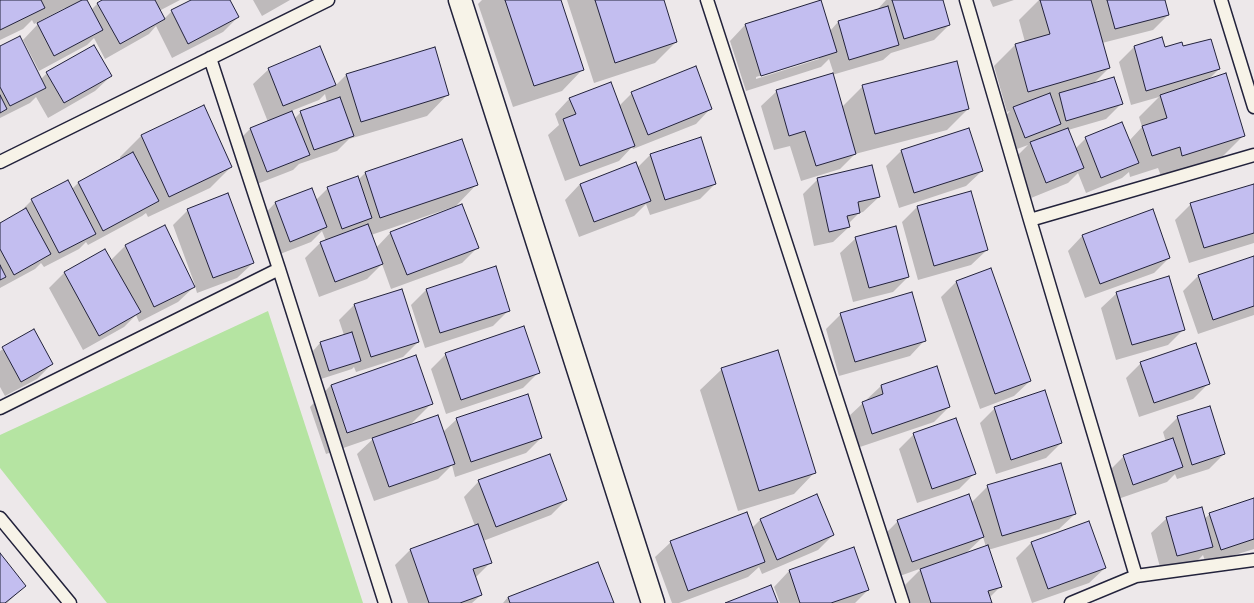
<!DOCTYPE html>
<style>
body{margin:0}
canvas{display:block;background:#ede8ea}
</style>
<canvas width="1254" height="603"></canvas>
<script>
const ctx = document.querySelector('canvas').getContext('2d');
ctx.lineJoin = 'round';
function fill(path, color) { ctx.fillStyle = color; ctx.fill(path, 'evenodd'); }
const shape = rows => new Path2D(rows.map(r => 'M' + r).join(''));
function stroke(path, color, width, dash) { ctx.strokeStyle = color; ctx.lineWidth = width; ctx.lineCap = dash ? 'butt' : 'round'; ctx.setLineDash(dash || []); ctx.stroke(path); }
const green = shape([
 [268,311,363,603,107,603,0,468,0,435]
]);
const shadow = shape([
 [0,0,86,0,91,10,98,3,104,0,180,0,159,11,164,19,172,11,194,0,229,0,238,17,223,32,172,58,156,26,149,34,105,59,94,38,87,45,39,71,23,40,38,24,66,10,65,8,34,24,32,20,23,29,0,40],
 [253,0,290,0,262,16],
 [482,0,560,0,583,69,562,91,513,107,478,4],
 [567,0,663,0,676,42,655,63,594,83],
 [886,0,942,0,949,25,934,40,891,53,883,60,832,75,842,107,863,86,968,109,947,130,855,154,840,169,801,181,790,146,774,150,761,106,777,91,834,74,829,59,821,67,746,91,730,41,745,25,820,1,830,31,838,22,876,11],
 [819,57,819,59,756,79,756,77],
 [990,0,1014,0,993,7],
 [1039,0,1164,0,1168,15,1153,30,1102,43,1109,68,1093,84,1121,104,1106,119,1068,130,1075,149,1086,138,1129,141,1142,127,1139,117,1159,97,1131,105,1119,62,1134,47,1161,39,1164,48,1182,47,1219,69,1207,81,1244,135,1223,156,1161,176,1158,168,1130,177,1129,172,1122,178,1086,193,1078,173,1068,183,1031,198,1015,158,1028,145,1009,152,999,123,1010,111,1007,112,994,66,1015,45,1025,42,1019,20],
 [94,46,111,76,95,91,48,118,36,97,30,103,0,118,0,48,41,79,47,73],
 [320,48,335,86,346,75,448,94,427,116,349,139,337,151,299,164,293,170,252,186,235,144,251,128,268,122,253,84,269,69],
 [325,94,327,102,301,112,294,119,291,111,319,100],
 [632,93,711,108,696,124,633,149,632,147,619,161,565,181,548,135,559,125,555,114,570,98,619,106],
 [203,107,231,167,210,188,148,217,146,213,142,216,88,245,86,242,79,249,44,267,41,263,35,269,0,288,0,224,19,213,32,200,72,189,78,183,121,160,120,157,141,136],
 [969,130,982,171,966,186,899,208,886,166,901,151],
 [462,140,477,184,456,206,371,235,376,248,391,232,477,248,462,263,391,289,382,264,367,279,319,297,305,258,320,243,326,241,322,231,311,242,275,256,260,219,275,203,312,189,316,200,328,188,358,180,365,173],
 [650,155,715,184,700,199,650,215,646,204,634,216,579,237,565,200,580,184,637,168],
 [818,179,879,197,863,212,859,213,848,224,849,227,833,242,814,246,803,194],
 [1254,185,1254,243,1189,263,1175,220,1191,204],
 [917,207,987,250,971,265,918,280,902,222],
 [188,210,253,263,237,278,197,293,195,286,178,302,139,322,136,315,124,327,83,350,49,288,64,273,105,250,111,260,125,246,165,226,193,286,195,285,173,225],
 [1083,235,1169,258,1154,273,1085,298,1068,251],
 [856,238,908,277,893,292,853,302,840,253],
 [1254,257,1254,315,1198,334,1183,291,1198,276],
 [956,282,1030,381,1014,396,980,409,941,297],
 [427,289,509,310,493,326,425,348,411,305],
 [1117,293,1184,329,1168,345,1116,360,1101,308],
 [354,305,418,342,403,357,356,372,354,367,352,369,321,379,313,351,320,343,344,335,339,320],
 [841,314,925,340,910,356,839,376,826,329],
 [34,331,52,364,37,379,5,396,0,387,0,351],
 [446,354,539,372,523,388,446,414,431,369],
 [1141,363,1208,384,1193,399,1139,417,1126,378],
 [936,367,949,407,934,422,857,448,847,418,881,386],
 [722,369,815,472,794,494,738,511,700,390],
 [331,385,431,404,408,427,443,432,457,419,541,438,526,453,455,477,452,465,438,479,374,501,357,454,375,437,326,454,310,407],
 [995,408,1061,443,1046,458,996,474,980,423],
 [1178,417,1224,454,1209,469,1177,479,1175,474,1167,482,1118,499,1109,471,1124,456,1166,442,1163,432],
 [914,434,974,474,959,489,917,503,899,449],
 [479,481,566,500,551,515,483,541,491,562,475,578,481,595,472,603,408,603,395,565,410,550,475,526,464,497],
 [988,486,1075,514,1059,529,988,550,1001,586,989,598,991,603,911,603,905,585,922,568,897,577,883,536,898,521,971,503],
 [983,537,986,547,965,554],
 [1254,499,1254,549,1206,564,1203,555,1196,562,1161,571,1151,533,1167,518,1204,519,1210,514],
 [760,520,833,535,818,550,762,574,759,567,748,577,679,603,672,603,655,557,671,542,752,528],
 [1032,542,1105,568,1089,583,1032,603,1016,558],
 [0,555,25,586,7,603,0,603],
 [789,571,868,590,855,603,780,603,774,587],
 [508,597,612,603,503,603]
]);
const building = shape([
 [0,0,41,0,45,8,0,30,0,0],
 [82,0,87,0,103,30,54,56,37,23,82,0],
 [102,0,155,0,165,19,120,44,97,3,102,0],
 [191,0,230,0,239,17,188,44,171,10,191,0],
 [505,0,561,0,584,70,534,86,505,0],
 [595,0,664,0,677,42,615,63,595,0],
 [821,0,837,52,761,76,745,24,821,0],
 [892,0,943,0,950,25,904,39,892,0],
 [1040,0,1091,0,1110,68,1028,92,1015,44,1050,34,1040,0],
 [1107,0,1165,0,1169,15,1115,29,1107,0],
 [888,6,899,45,849,60,838,21,888,6],
 [20,36,46,88,10,106,0,87,0,46,20,36],
 [1162,37,1165,47,1182,42,1183,46,1211,39,1220,69,1146,91,1134,46,1162,37],
 [94,45,112,76,64,103,46,72,94,45],
 [320,46,336,85,283,106,268,68,320,46],
 [435,47,449,95,361,122,346,74,435,47],
 [957,61,969,109,875,134,862,85,957,61],
 [696,66,712,109,648,135,631,92,696,66],
 [833,73,856,154,816,166,805,131,789,136,776,90,833,73],
 [1226,73,1245,136,1182,156,1180,147,1152,156,1142,126,1167,118,1160,95,1226,73],
 [1114,77,1123,104,1066,121,1059,93,1114,77],
 [611,82,635,146,580,166,563,119,576,114,569,98,611,82],
 [1050,93,1061,124,1025,138,1013,107,1050,93],
 [0,95,7,109,0,113,0,95],
 [340,97,354,136,314,150,300,111,340,97],
 [204,105,232,167,169,197,141,135,204,105],
 [292,111,310,155,267,172,250,128,292,111],
 [1122,122,1139,163,1101,178,1085,137,1122,122],
 [969,128,983,171,914,193,901,150,969,128],
 [1068,128,1084,168,1046,183,1030,142,1068,128],
 [701,137,716,184,665,200,650,154,701,137],
 [462,139,478,185,380,218,365,172,462,139],
 [133,152,159,201,103,231,78,182,133,152],
 [636,162,651,201,594,222,580,184,636,162],
 [872,165,880,197,858,202,860,213,847,216,850,227,829,232,817,178,872,165],
 [358,176,372,218,342,229,327,187,358,176],
 [68,180,96,234,59,253,31,199,68,180],
 [1254,184,1254,233,1204,248,1190,203,1254,184],
 [312,188,327,227,290,242,275,202,312,188],
 [971,191,988,250,934,266,917,206,971,191],
 [228,193,254,263,213,278,187,209,228,193],
 [462,204,479,248,407,275,390,232,462,204],
 [26,208,51,254,14,275,0,249,0,223,26,208],
 [1153,209,1170,258,1100,284,1082,235,1153,209],
 [368,224,383,264,335,282,320,242,368,224],
 [165,225,195,287,154,307,125,245,165,225],
 [896,226,909,277,869,288,855,237,896,226],
 [105,249,141,312,99,336,64,272,105,249],
 [1254,256,1254,306,1213,320,1198,275,1254,256],
 [0,265,6,277,0,280,0,265],
 [496,266,510,311,440,333,426,289,496,266],
 [991,268,1031,381,995,394,956,281,991,268],
 [1169,276,1185,330,1132,345,1116,292,1169,276],
 [402,289,419,342,371,357,354,304,402,289],
 [912,292,926,341,855,362,840,313,912,292],
 [524,326,540,373,461,400,445,353,524,326],
 [34,329,53,364,21,382,2,347,34,329],
 [352,332,361,361,329,371,320,342,352,332],
 [1196,343,1210,384,1154,403,1140,362,1196,343],
 [778,350,816,473,759,491,721,368,778,350],
 [416,355,433,404,347,433,331,385,416,355],
 [937,366,950,407,872,434,862,402,883,394,881,385,937,366],
 [1045,390,1062,443,1011,460,994,407,1045,390],
 [528,394,542,438,471,462,456,418,528,394],
 [1210,406,1225,454,1192,465,1177,416,1210,406],
 [438,415,455,464,389,487,372,438,438,415],
 [956,418,976,474,932,489,913,433,956,418],
 [1173,438,1183,467,1133,485,1123,455,1173,438],
 [550,454,567,500,496,527,478,480,550,454],
 [1061,463,1076,514,1002,536,987,485,1061,463],
 [817,494,834,535,777,560,760,519,817,494],
 [969,494,984,537,912,562,897,520,969,494],
 [1254,498,1254,539,1221,550,1209,513,1254,498],
 [1202,507,1213,547,1177,556,1166,517,1202,507],
 [747,512,765,562,688,591,670,541,747,512],
 [1089,521,1106,568,1048,589,1031,542,1089,521],
 [478,524,492,563,473,569,482,595,460,603,429,603,410,549,478,524],
 [988,545,1002,587,988,591,992,603,931,603,920,569,988,545],
 [854,547,869,590,831,603,800,603,789,570,854,547],
 [0,553,26,586,5,603,0,603,0,553],
 [598,562,614,603,510,603,508,597,598,562],
 [771,585,778,603,725,603,771,585]
]);
const service = shape([
 [707,0,903,603],
 [966,0,1030,220,1136,576],
 [1221,0,1254,107],
 [210,58,279,269,385,603],
 [0,162,328,0],
 [1030,220,1254,155],
 [0,408,279,269],
 [0,518,70,603],
 [1071,603,1136,576,1254,560]
]);
const tertiary = shape([
 [460,0,653,603]
]);
fill(green, '#b5e4a2');
fill(shadow, '#0003');
fill(building, '#c3bef0');
stroke(building, '#22223b', 1);
stroke(service, '#22223b', 15);
stroke(tertiary, '#22223b', 25);
stroke(service, '#f7f3e8', 12);
stroke(tertiary, '#f7f3e8', 22);
</script>
